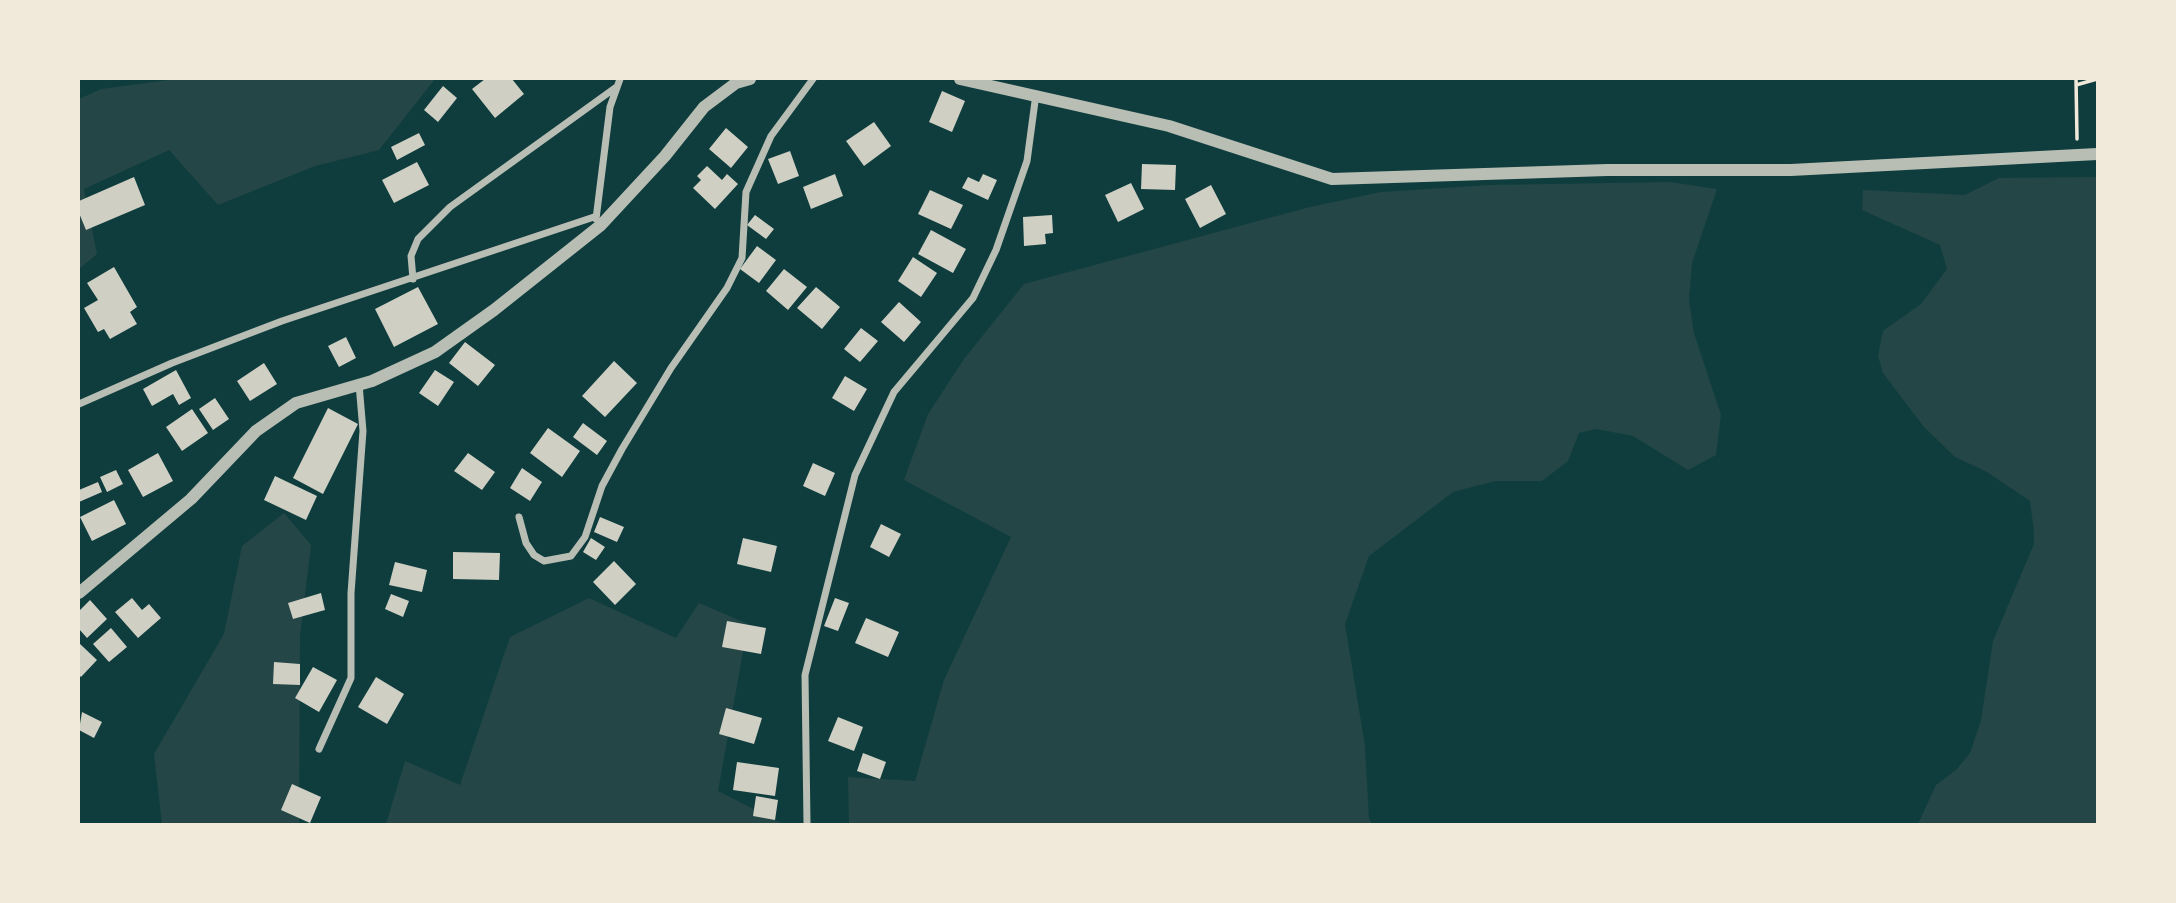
<!DOCTYPE html>
<style>
body{margin:0}
#map{position:relative;width:2176px;height:903px;overflow:hidden;background:#0f3d3e;font-family:"Work Sans",sans-serif}
canvas{display:block}
.frame{position:absolute;inset:0;border:80px solid #f1e9da;pointer-events:none}
</style>
<div id="map">
<canvas width="2176" height="903"></canvas>
<div class="frame"></div>
</div>
<script>
const ctx = document.querySelector('canvas').getContext('2d');
ctx.lineJoin = 'round';
function fill(path, color) { ctx.fillStyle = color; ctx.fill(path, 'evenodd'); }
const shape = rows => new Path2D(rows.map(r => 'M' + r).join(''));
function stroke(path, color, width, dash) { ctx.strokeStyle = color; ctx.lineWidth = width; ctx.lineCap = dash ? 'butt' : 'round'; ctx.setLineDash(dash || []); ctx.stroke(path); }
const green = shape([
 [176,79,435,79,379,150,315,166,218,205,169,150,84,189,97,254,79,269,79,99,101,89],
 [2097,177,2097,824,1918,824,1936,785,1956,770,1970,753,1981,720,1993,641,2034,544,2034,532,2030,501,1987,472,1955,457,1924,427,1883,373,1878,356,1883,331,1921,304,1947,269,1940,245,1862,210,1863,190,1965,195,1999,178],
 [1670,182,1717,189,1692,263,1689,300,1694,333,1721,415,1716,455,1688,470,1633,436,1596,429,1579,433,1568,461,1542,481,1495,481,1453,492,1369,556,1345,624,1365,746,1369,819,1372,824,849,824,848,777,915,781,944,680,1011,537,904,480,928,414,964,359,1024,284,1310,207,1381,192,1490,185],
 [284,513,311,545,300,636,299,824,162,824,154,754,224,634,242,546],
 [589,598,676,638,699,603,748,624,718,791,783,824,386,824,405,761,460,785,510,637]
]);
const building = shape([
 [485,79,512,79,524,94,495,118,472,89],
 [443,86,457,98,438,122,424,110],
 [942,91,965,101,952,132,929,122],
 [874,122,891,146,864,166,846,141],
 [726,128,748,147,731,168,709,149],
 [419,133,425,145,397,160,391,147],
 [790,151,799,176,778,184,768,159],
 [417,162,429,185,394,203,382,180],
 [1142,164,1176,165,1175,190,1141,189],
 [707,166,722,180,727,174,738,184,715,209,693,188,701,180,697,176],
 [835,174,843,196,811,209,803,187],
 [983,174,997,180,988,200,962,188,968,177,979,182],
 [134,177,145,205,86,230,79,213,79,201],
 [1131,183,1144,209,1118,222,1105,195],
 [1211,185,1226,214,1200,228,1185,199],
 [930,190,963,205,951,229,918,214],
 [755,215,774,229,766,239,747,225],
 [1052,215,1053,233,1045,234,1046,244,1024,246,1023,217],
 [931,230,966,249,953,273,918,254],
 [757,246,776,260,759,283,740,269],
 [913,257,937,273,921,297,898,281],
 [114,267,137,307,130,312,137,324,110,339,104,329,98,332,84,308,98,300,87,283],
 [784,269,807,287,788,310,766,291],
 [418,287,438,324,394,347,375,309],
 [816,287,840,307,822,329,797,308],
 [899,302,921,322,904,342,881,322],
 [861,328,878,341,860,362,844,349],
 [346,337,356,358,339,367,328,346],
 [465,342,495,365,478,386,449,363],
 [614,361,637,383,605,417,582,396],
 [264,363,277,384,250,401,237,381],
 [176,370,191,398,179,405,173,394,152,406,143,389],
 [435,370,454,382,438,406,419,393],
 [845,376,867,389,854,411,832,398],
 [215,398,229,419,213,430,199,409],
 [328,408,358,424,323,494,293,478],
 [192,409,208,433,182,451,166,427],
 [583,423,607,441,597,455,573,437],
 [548,428,580,451,562,477,530,453],
 [158,453,173,481,143,497,128,470],
 [468,453,495,472,482,490,454,471],
 [813,463,835,473,825,496,803,486],
 [522,468,542,482,530,501,510,488],
 [116,470,123,484,107,492,100,477],
 [275,476,317,496,306,520,264,500],
 [98,482,102,492,79,502,79,490],
 [114,500,126,524,92,541,80,517],
 [600,517,624,527,617,542,594,532],
 [881,524,901,534,889,557,870,547],
 [591,538,605,547,596,560,583,552],
 [743,538,777,546,771,572,737,564],
 [453,552,500,553,499,580,453,579],
 [614,561,636,584,615,605,593,582],
 [395,562,427,570,422,592,389,585],
 [321,593,325,610,293,619,288,603],
 [391,594,409,601,403,617,385,609],
 [132,598,142,610,149,604,161,618,138,638,115,612],
 [835,598,849,603,838,631,824,626],
 [90,600,107,619,87,638,79,629,79,611],
 [866,618,899,632,888,657,855,643],
 [727,621,766,628,761,654,722,647],
 [111,628,127,647,109,662,93,644],
 [79,643,97,660,81,677,79,675],
 [274,662,300,664,300,685,273,684],
 [313,667,337,680,319,712,295,698],
 [376,677,404,694,387,724,358,707],
 [726,708,762,718,754,744,719,734],
 [82,712,102,722,94,738,79,730],
 [838,717,863,727,854,751,828,741],
 [863,753,886,762,880,779,857,771],
 [737,762,779,768,775,796,733,790],
 [292,784,321,797,310,823,281,810],
 [756,796,778,800,775,820,753,816]
]);
const path = shape([
 [2076,79,2077,139],
 [2076,85,2097,79]
]);
const minor = shape([
 [596,219,610,107,620,79],
 [413,279,411,256,418,239,450,207,615,88],
 [79,404,172,363,282,321,594,217],
 [519,517,526,543,534,555,544,561,571,556,585,537,602,486,622,449,671,368,727,288,742,258,746,192,771,136,813,79],
 [319,749,351,678,351,593,363,431,359,384],
 [807,824,805,675,855,475,894,392,973,298,996,250,1027,161,1036,94]
]);
const tertiary = shape([
 [960,79,1169,126,1332,179,1607,170,1791,170,2097,154],
 [79,593,191,499,256,431,296,403,372,381,435,352,494,310,601,225,665,156,704,107,736,83,750,79]
]);
fill(green, '#244646');
fill(building, '#cfcfc3');
stroke(path, '#f1e9da', 3.5);
stroke(minor, '#b8beb3', 7);
stroke(tertiary, '#b8beb3', 12);
</script>
